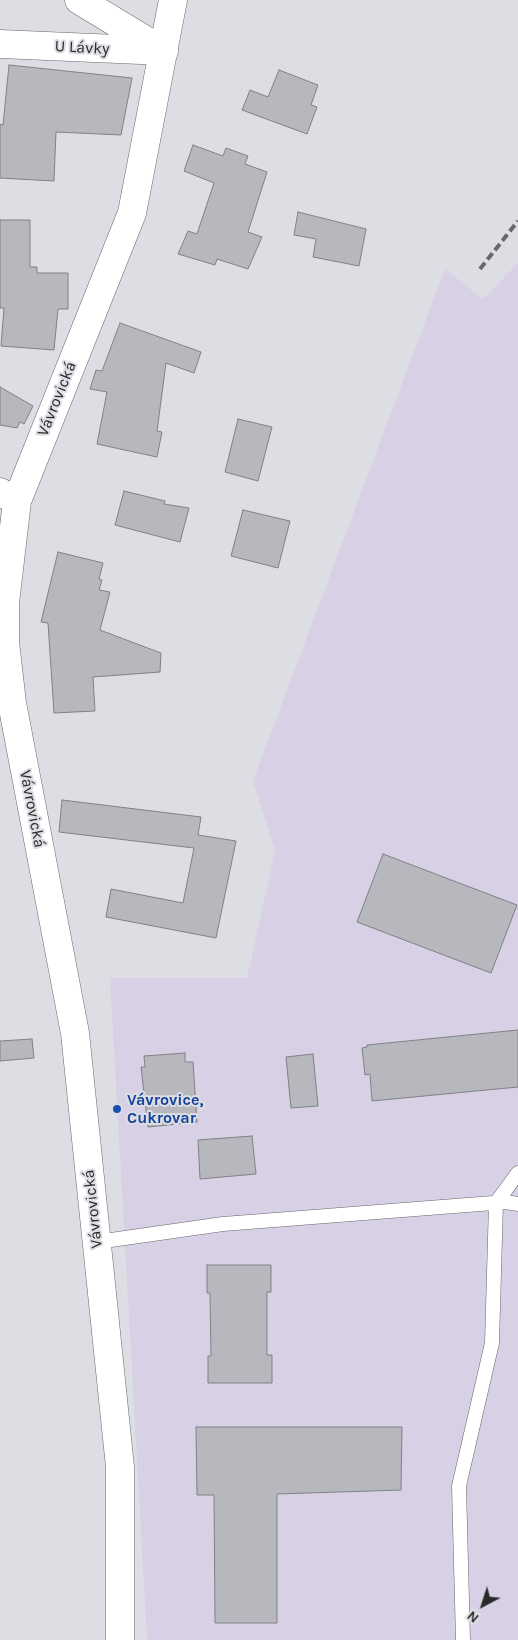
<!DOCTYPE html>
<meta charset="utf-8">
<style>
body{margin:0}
#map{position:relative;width:518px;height:1640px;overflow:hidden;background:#dddee4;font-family:Karla,sans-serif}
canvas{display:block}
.north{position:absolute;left:458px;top:1580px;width:50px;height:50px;-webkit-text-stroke:4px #dddee4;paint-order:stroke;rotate:220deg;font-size:14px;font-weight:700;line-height:20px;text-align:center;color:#29292b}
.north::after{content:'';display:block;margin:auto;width:18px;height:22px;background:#29292b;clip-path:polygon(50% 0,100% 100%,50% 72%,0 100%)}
</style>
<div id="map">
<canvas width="518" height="1640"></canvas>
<div class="north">N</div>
</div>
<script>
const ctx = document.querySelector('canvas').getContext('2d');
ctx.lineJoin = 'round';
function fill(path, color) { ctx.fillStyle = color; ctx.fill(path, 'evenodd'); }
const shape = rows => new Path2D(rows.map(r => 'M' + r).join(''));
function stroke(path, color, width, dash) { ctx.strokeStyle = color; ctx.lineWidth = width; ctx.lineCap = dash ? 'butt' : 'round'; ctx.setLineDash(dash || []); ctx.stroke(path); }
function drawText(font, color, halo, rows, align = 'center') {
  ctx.font = font + ' Karla,sans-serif'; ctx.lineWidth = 4; ctx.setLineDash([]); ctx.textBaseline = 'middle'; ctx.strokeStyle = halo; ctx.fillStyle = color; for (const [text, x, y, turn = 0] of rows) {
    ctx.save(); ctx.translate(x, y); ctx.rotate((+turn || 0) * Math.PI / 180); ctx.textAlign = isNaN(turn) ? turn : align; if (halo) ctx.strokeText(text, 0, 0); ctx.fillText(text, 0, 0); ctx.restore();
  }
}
const industrial = shape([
 [518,263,518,1640,147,1640,110,978,247,978,275,850,253,781,445,269,483,299]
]);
const building = shape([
 [9,65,132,78,121,135,56,132,54,181,0,178,0,124,3,125,9,65],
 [279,70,318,85,311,105,317,107,307,134,242,110,250,90,268,97,279,70],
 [193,145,223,156,226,148,248,156,245,164,267,172,248,232,262,237,248,269,217,259,215,265,178,254,188,231,197,234,214,183,184,171,193,145],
 [298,212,366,229,359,266,313,257,316,239,294,235,298,212],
 [0,220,30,220,30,267,37,267,37,273,68,273,68,309,58,309,54,350,1,346,4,308,0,308,0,220],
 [120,323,201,352,194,373,166,363,157,431,162,432,157,457,97,444,107,392,90,389,96,370,102,371,120,323],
 [0,387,33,406,24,424,20,422,17,428,0,425,0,387],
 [238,419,272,427,258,481,225,472,238,419],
 [124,491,165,501,164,504,189,508,180,542,115,525,124,491],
 [243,510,290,521,278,568,231,556,243,510],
 [58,552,103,563,99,579,102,580,99,590,110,592,100,630,161,653,160,672,93,677,95,711,54,713,48,623,41,622,58,552],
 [62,800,201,817,198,835,236,841,216,938,106,917,111,889,183,903,194,848,59,832,62,800],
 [383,854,517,905,491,973,357,922,383,854],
 [518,1030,518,1087,372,1101,370,1074,365,1075,362,1048,367,1047,367,1045,518,1030],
 [32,1039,34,1058,0,1061,0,1041,32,1039],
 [185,1053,185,1062,193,1062,197,1122,148,1127,141,1067,145,1067,144,1056,185,1053],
 [313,1054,318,1106,291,1108,286,1057,313,1054],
 [252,1136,256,1174,200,1179,198,1140,252,1136],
 [207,1265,271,1265,271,1292,267,1292,267,1355,272,1355,272,1383,208,1383,208,1356,211,1356,210,1293,207,1293,207,1265],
 [196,1427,402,1427,401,1490,277,1494,277,1623,215,1623,214,1495,197,1495,196,1427]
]);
const service = shape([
 [97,1242,223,1224,506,1202,518,1204],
 [463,1640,459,1486,492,1343,496,1203,518,1173]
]);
const minor = shape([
 [79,0,160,49],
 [0,44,164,51],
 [0,492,17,501]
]);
const tertiary = shape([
 [120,1640,120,1467,75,1033,12,703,5,642,5,603,17,501,132,213,173,0]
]);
const rail = shape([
 [480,269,518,221]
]);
const markers = [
 [117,1109,5,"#1a4fb4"]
];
const streetNames = [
 ["U Lávky",82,48,3],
 ["Vávrovická",57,399,-68],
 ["Vávrovická",32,809,79],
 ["Vávrovická",93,1209,-96]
];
const transitNames = [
 ["Vávrovice,",127,1100],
 ["Cukrovar",127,1118]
];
fill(industrial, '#d8d1e6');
fill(building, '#b7b8bd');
stroke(building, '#808186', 1);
stroke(service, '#66676c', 15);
stroke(minor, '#66676c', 29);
stroke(tertiary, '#66676c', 29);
stroke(service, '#fff', 14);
stroke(minor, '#fff', 28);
stroke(tertiary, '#fff', 28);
stroke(rail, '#68686c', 4, [8, 4]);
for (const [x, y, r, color] of markers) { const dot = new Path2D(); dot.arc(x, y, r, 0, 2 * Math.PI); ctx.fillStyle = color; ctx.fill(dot); stroke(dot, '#dddee4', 2); }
drawText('16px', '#29292b', '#dddee4', streetNames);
drawText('bold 16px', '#164399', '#dddee4', transitNames, 'left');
</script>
